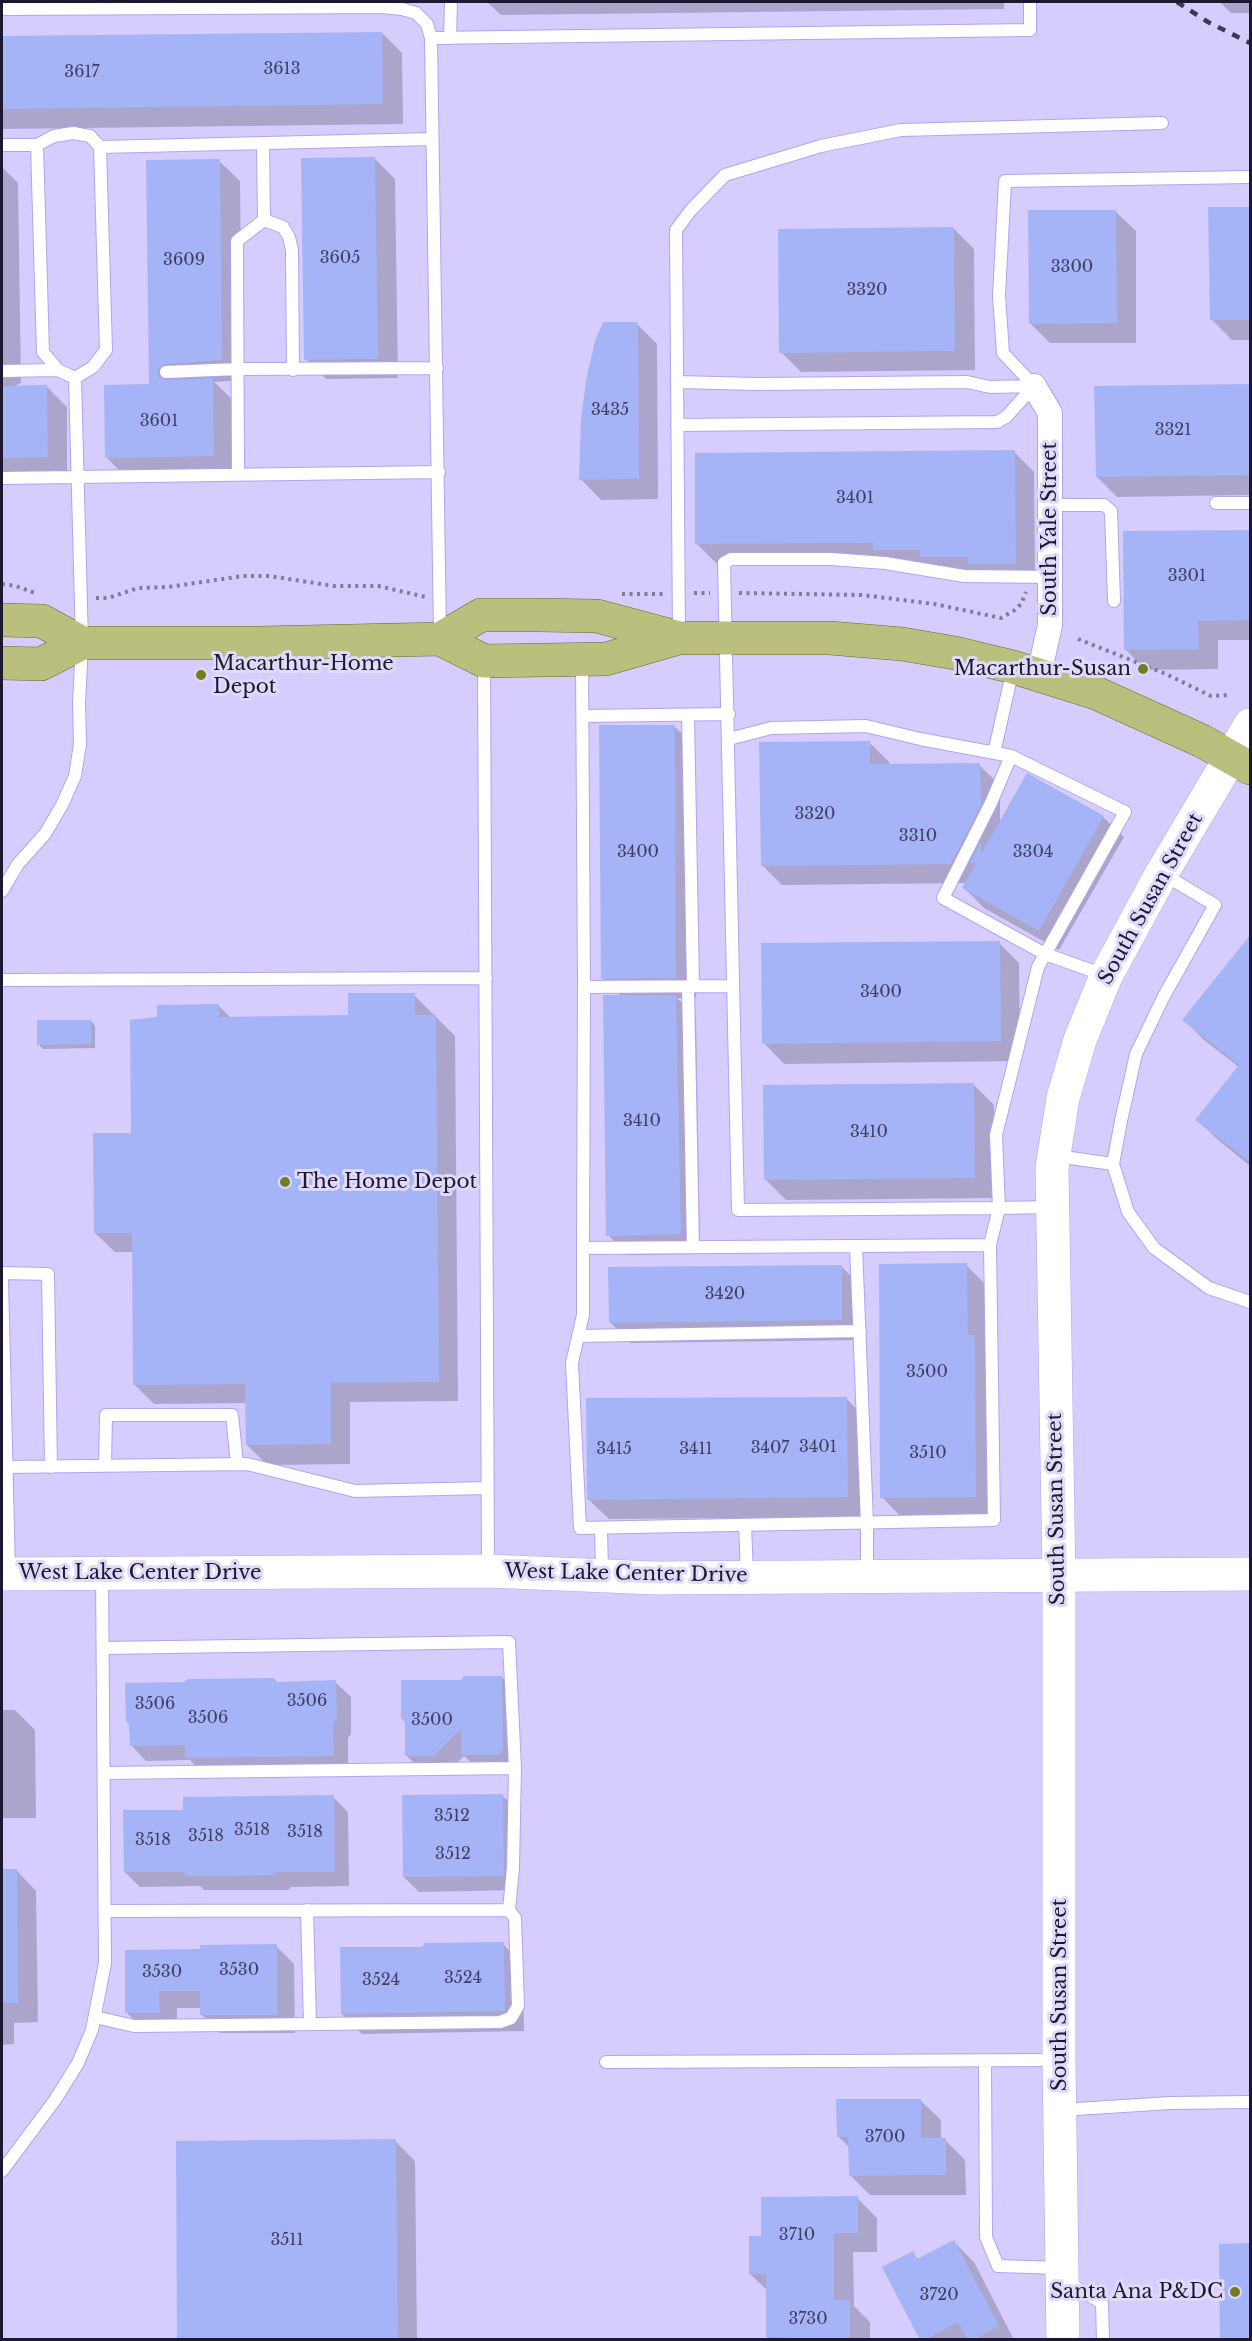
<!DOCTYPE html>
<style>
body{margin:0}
#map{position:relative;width:1252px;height:2341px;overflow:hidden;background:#dfdaf8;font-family:"Libre Baskerville",serif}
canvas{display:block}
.frame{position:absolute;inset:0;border:3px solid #1e1732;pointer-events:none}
</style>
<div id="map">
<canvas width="1252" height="2341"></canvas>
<div class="frame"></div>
</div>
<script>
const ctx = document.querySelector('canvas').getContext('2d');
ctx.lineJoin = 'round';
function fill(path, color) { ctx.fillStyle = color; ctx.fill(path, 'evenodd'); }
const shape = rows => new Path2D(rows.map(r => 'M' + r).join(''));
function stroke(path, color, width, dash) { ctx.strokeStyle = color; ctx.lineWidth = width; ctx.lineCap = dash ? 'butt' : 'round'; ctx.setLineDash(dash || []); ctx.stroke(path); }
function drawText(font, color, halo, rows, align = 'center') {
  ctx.font = font + ' "Libre Baskerville",serif'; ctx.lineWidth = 6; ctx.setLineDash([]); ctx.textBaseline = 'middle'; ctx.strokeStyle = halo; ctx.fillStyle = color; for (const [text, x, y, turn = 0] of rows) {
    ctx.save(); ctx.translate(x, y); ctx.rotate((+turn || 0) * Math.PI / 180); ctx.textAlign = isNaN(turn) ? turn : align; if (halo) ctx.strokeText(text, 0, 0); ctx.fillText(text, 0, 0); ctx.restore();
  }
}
const built = shape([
 [2,2,1250,2,1250,2339,2,2340]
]);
const shadow = shape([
 [487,2,1004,2,1004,9,501,15],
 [1220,2,1250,2,1250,13,1231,13],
 [382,33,402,53,403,124,2,129,2,38],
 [375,159,395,179,398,378,326,379,306,359],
 [219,161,240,181,242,380,214,382,233,400,234,476,126,477,106,457,151,386],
 [2,167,18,183,21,383,14,387,47,387,67,407,67,477,2,477],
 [1250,208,1250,340,1232,340,1212,320],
 [1115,211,1136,231,1136,343,1050,343,1030,323],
 [954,229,974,249,975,370,801,372,781,352],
 [637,324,657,344,658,499,601,500,581,479],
 [1250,385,1250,495,1117,497,1097,477],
 [1014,452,1034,472,1035,583,990,583,982,576,887,563,717,564,697,544],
 [1250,532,1250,640,1218,640,1218,669,1146,670,1126,650],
 [674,726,694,746,696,998,677,998,696,1016,700,1254,628,1255,608,1235,621,996,602,978],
 [869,742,889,762,889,766,979,765,1000,785,1000,824,1103,817,1124,837,1059,950,984,908,964,888,966,883,782,885,762,865],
 [1250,936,1250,1166,1217,1139,1197,1119,1239,1067,1204,1040,1184,1020],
 [999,943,1019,963,1020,1061,784,1064,764,1043],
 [414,995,455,1036,458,1401,350,1402,350,1464,267,1465,247,1445,247,1403,154,1404,134,1384,134,1252,115,1252,95,1233,132,1134,158,1018,219,1006,231,1018,350,1017],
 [91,1021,95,1026,95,1048,43,1049,38,1044],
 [974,1085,994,1105,994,1198,786,1200,766,1180],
 [966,1265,986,1285,995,1517,902,1518,882,1497],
 [841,1266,861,1286,862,1340,630,1343,610,1322],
 [2,1283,10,1558,2,1558],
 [846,1398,866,1419,867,1517,609,1519,588,1499],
 [502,1677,517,1692,517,1765,478,1769,464,1756,450,1770,421,1770,406,1755,406,1722,462,1681],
 [335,1682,351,1697,351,1734,348,1738,348,1770,202,1772,190,1760,146,1761,131,1745,277,1683],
 [2,1710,15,1710,35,1730,36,1818,2,1818],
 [502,1795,517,1810,518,1890,419,1892,404,1877],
 [333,1797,348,1812,349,1886,291,1887,288,1890,204,1890,200,1886,140,1887,125,1872,184,1811],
 [16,1870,36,1891,38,2022,14,2023,14,2044,2,2045,2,1871],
 [503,1944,523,1964,524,2031,362,2034,342,2014,423,1948],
 [276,1946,294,1964,295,2033,220,2033,202,2015,202,2008,177,2008,177,2030,144,2030,126,2012,202,1950],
 [920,2100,941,2120,941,2140,945,2140,965,2160,966,2195,870,2195,850,2175,850,2148,838,2136],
 [395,2141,415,2161,417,2340,179,2340],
 [857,2198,877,2218,877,2252,853,2252,854,2306,870,2322,870,2340,770,2340,767,2337,767,2290,750,2274,763,2238],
 [954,2242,974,2262,1014,2340,921,2340,912,2253,919,2260]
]);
const building = shape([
 [382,32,383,104,2,109,2,36],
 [375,157,378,359,304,360,301,158],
 [220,159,222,360,165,364,159,368,158,372,159,377,166,380,213,378,214,456,105,458,104,385,149,384,146,160],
 [1208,207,1251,207,1251,320,1210,320],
 [1028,210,1116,210,1117,323,1029,324],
 [954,227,955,351,779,353,778,229],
 [603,322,638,322,639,479,579,480,581,420,586,380,595,341],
 [1251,384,1251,475,1096,477,1094,386],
 [47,385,48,457,2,458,2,386],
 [1015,450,1016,564,968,564,968,557,920,557,920,550,873,550,873,543,695,544,695,453],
 [1251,530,1251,620,1198,621,1199,649,1124,650,1123,531],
 [599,725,675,725,676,978,601,979],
 [870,741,870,764,980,763,981,805,951,864,761,866,759,742],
 [1027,773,1104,816,1039,931,962,888,976,863,970,863,981,841,981,854],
 [1251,934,1251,1163,1195,1120,1239,1065,1182,1020],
 [1000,941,1001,1041,762,1044,761,943],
 [348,993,415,993,415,1015,436,1015,439,1382,331,1383,331,1444,246,1445,245,1384,133,1385,132,1233,94,1233,93,1133,131,1133,130,1020,157,1017,157,1005,219,1004,219,1017,348,1015],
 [603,995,676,995,681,1234,606,1236],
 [37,1020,91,1020,92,1044,37,1045],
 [974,1083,975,1178,764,1180,763,1085],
 [967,1263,968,1335,975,1335,976,1497,880,1498,879,1264],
 [842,1265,842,1320,609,1323,608,1267],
 [847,1397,848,1497,587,1500,586,1398],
 [464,1676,502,1676,503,1750,498,1755,461,1755,461,1729,434,1756,405,1756,405,1722,401,1718,401,1680,461,1680],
 [274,1678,277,1682,336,1680,337,1719,333,1722,334,1756,185,1758,185,1745,130,1746,129,1725,126,1721,125,1683,184,1682,188,1679],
 [503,1794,504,1876,403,1877,402,1795],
 [334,1795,335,1872,275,1872,272,1875,233,1876,187,1876,183,1872,124,1872,123,1810,183,1810,183,1797],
 [2,1869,17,1869,18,2003,2,2003],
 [504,1942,505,2011,341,2014,340,1947,422,1947,425,1943],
 [277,1944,277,2015,200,2015,200,1991,159,1991,160,2013,125,2013,125,1950,200,1949,200,1945],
 [836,2099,921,2099,921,2138,946,2138,946,2175,849,2176,848,2137,837,2137],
 [396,2139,398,2340,177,2340,176,2141],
 [858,2196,858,2233,834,2233,834,2300,850,2300,850,2340,766,2337,766,2274,749,2274,749,2236,761,2236,761,2197],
 [954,2240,999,2326,974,2340,968,2340,958,2322,925,2340,920,2340,882,2267,913,2251,917,2259],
 [1251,2243,1251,2340,1220,2340,1219,2244]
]);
const path = shape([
 [2,584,16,586,35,593],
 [694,593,710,593],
 [739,593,862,595,934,604,1001,618,1015,610,1021,604,1026,592],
 [622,594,665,594],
 [96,598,108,598,138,588,168,587,243,576,269,576,334,586,378,586,426,597],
 [1078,639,1166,674,1211,696,1230,695]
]);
const lane = shape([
 [2,9,382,7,402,9,416,13,427,24,431,38,440,635],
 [431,38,1030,30,1030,2],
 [450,38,451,2],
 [2,145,37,145],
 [100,147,432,139],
 [264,220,283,227,289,237,292,250,293,370],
 [2,371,58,370],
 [166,372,238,369,437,368],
 [678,382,757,384,967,382,990,387,1034,386],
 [1034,386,1003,353,999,296,1005,181,1250,177],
 [677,425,997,422,1006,417,1034,386],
 [238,474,237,241,264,220,263,143],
 [2,478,439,472],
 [1216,503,1250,503],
 [1050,505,1104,505,1111,511,1114,601],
 [679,637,676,230,691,210,725,175,821,146,901,130,1162,123],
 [582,660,584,987,733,986],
 [484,662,488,1569],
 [688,715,693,986],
 [583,716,729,714],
 [729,739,771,728,866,726,920,739,1011,756,1125,812,1038,967,996,1135,999,1208,738,1210,724,563,731,559,831,559,885,563,964,576,1050,577],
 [994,753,1013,669],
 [1011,756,991,803,943,898,1045,954,1104,975],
 [2,891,18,864,45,834,62,805,75,776,80,744,79,704,82,643,75,378,93,367,106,350,100,147,90,136,73,133,54,136,37,145,43,352,58,370,75,378],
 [2,980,486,978],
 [688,986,693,1247],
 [1056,1156,1113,1164,1121,1121,1136,1054,1164,996,1215,905,1163,874],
 [1113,1164,1128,1212,1154,1248,1209,1288,1250,1302],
 [990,1245,999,1208,1050,1207],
 [856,1246,867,1523,867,1576],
 [583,1248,990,1245,994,1520,580,1528,572,1363,583,1315,583,1248,584,987],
 [2,1273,48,1274,51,1467],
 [2,1279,9,1573],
 [578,1336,860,1331],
 [105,1466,106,1415,232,1415,237,1464],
 [6,1467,247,1464,355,1491,487,1488],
 [745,1525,747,1575],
 [601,1528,602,1574],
 [104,1773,515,1768],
 [307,1910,310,2024],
 [106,1911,509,1910],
 [95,2017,134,2026,500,2022,511,2018,518,2006,515,1918,509,1910,513,1868,515,1768,509,1642,103,1648],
 [985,2060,986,2237,998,2266,1061,2268],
 [606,2062,1058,2060],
 [1061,2110,1170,2103,1250,2102],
 [2,2171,55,2100,78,2063,92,2030,105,1963,102,1575],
 [1065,2281,1102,2303,1103,2340]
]);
const street = shape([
 [1034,386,1050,413,1050,625,1039,674]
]);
const secondary = shape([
 [2,1574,488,1571,655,1578,1250,1574],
 [1063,2340,1059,2060,1059,1577,1052,1168,1063,1098,1080,1040,1106,976,1162,873,1250,725]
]);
const primary = shape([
 [2,620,42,621,82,643],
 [440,639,481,615,537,615,597,616,679,638],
 [2,663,41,664,82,643,260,643,440,639,484,661,606,659,679,638,830,638,902,644,955,653,1013,667,1096,693,1202,741,1250,768]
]);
const rail = shape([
 [1177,2,1208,22,1250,43]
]);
const markers = [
 [1143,669,6,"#747b25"],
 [201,675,6,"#747b25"],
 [285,1182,6,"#747b25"],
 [1235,2292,6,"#747b25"]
];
const numberNames = [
 ["3613",282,69],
 ["3617",82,72],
 ["3605",340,258],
 ["3609",184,260],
 ["3300",1072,267],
 ["3320",867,290],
 ["3435",610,410],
 ["3601",159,421],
 ["3321",1173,430],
 ["3401",855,498],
 ["3301",1187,576],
 ["3320",815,814],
 ["3310",918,836],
 ["3400",638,852],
 ["3304",1033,852],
 ["3400",881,992],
 ["3410",642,1121],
 ["3410",869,1132],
 ["3420",725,1294],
 ["3500",927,1372],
 ["3401",818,1447],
 ["3407",770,1448],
 ["3415",614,1449],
 ["3411",696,1449],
 ["3510",928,1453],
 ["3506",307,1701],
 ["3506",155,1704],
 ["3506",208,1718],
 ["3500",432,1720],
 ["3512",452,1816],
 ["3518",252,1830],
 ["3518",305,1832],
 ["3518",206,1836],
 ["3518",153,1840],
 ["3512",453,1854],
 ["3530",239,1970],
 ["3530",162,1972],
 ["3524",463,1978],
 ["3524",381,1980],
 ["3700",885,2137],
 ["3710",797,2235],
 ["3511",287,2240],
 ["3720",939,2295],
 ["3730",808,2319]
];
const streetNames = [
 ["South Yale Street",1050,529,-90],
 ["South Susan Street",1151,899,-61],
 ["South Susan Street",1057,1509,-91],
 ["West Lake Center Drive",140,1573],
 ["West Lake Center Drive",626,1574,1],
 ["South Susan Street",1060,1995,-90]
];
const poiNames = [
 ["Macarthur-Home",213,664],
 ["Depot",213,687],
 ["Macarthur-Susan",1131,669,"right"],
 ["The Home Depot",297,1182],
 ["Santa Ana P&DC",1223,2292,"right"]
];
fill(built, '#d6cdfe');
fill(shadow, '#0003');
fill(building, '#a4b4f6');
stroke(lane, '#b3a3ec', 14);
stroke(street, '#b3a3ec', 26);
stroke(secondary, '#b3a3ec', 34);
stroke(primary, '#66692c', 34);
stroke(path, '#817b98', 4, [3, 4.5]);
stroke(lane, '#fff', 12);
stroke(street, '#fff', 24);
stroke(secondary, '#fff', 33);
stroke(primary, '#bbbf7e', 33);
stroke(rail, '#3f3854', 4.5, [8, 8]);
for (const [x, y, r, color] of markers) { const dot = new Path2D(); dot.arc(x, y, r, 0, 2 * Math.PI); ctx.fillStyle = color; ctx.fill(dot); stroke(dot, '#dfdaf8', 2); }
drawText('16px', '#403e63', null, numberNames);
drawText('20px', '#1e1732', '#dfdaf8', streetNames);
drawText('20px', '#1e1732', '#dfdaf8', poiNames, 'left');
</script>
